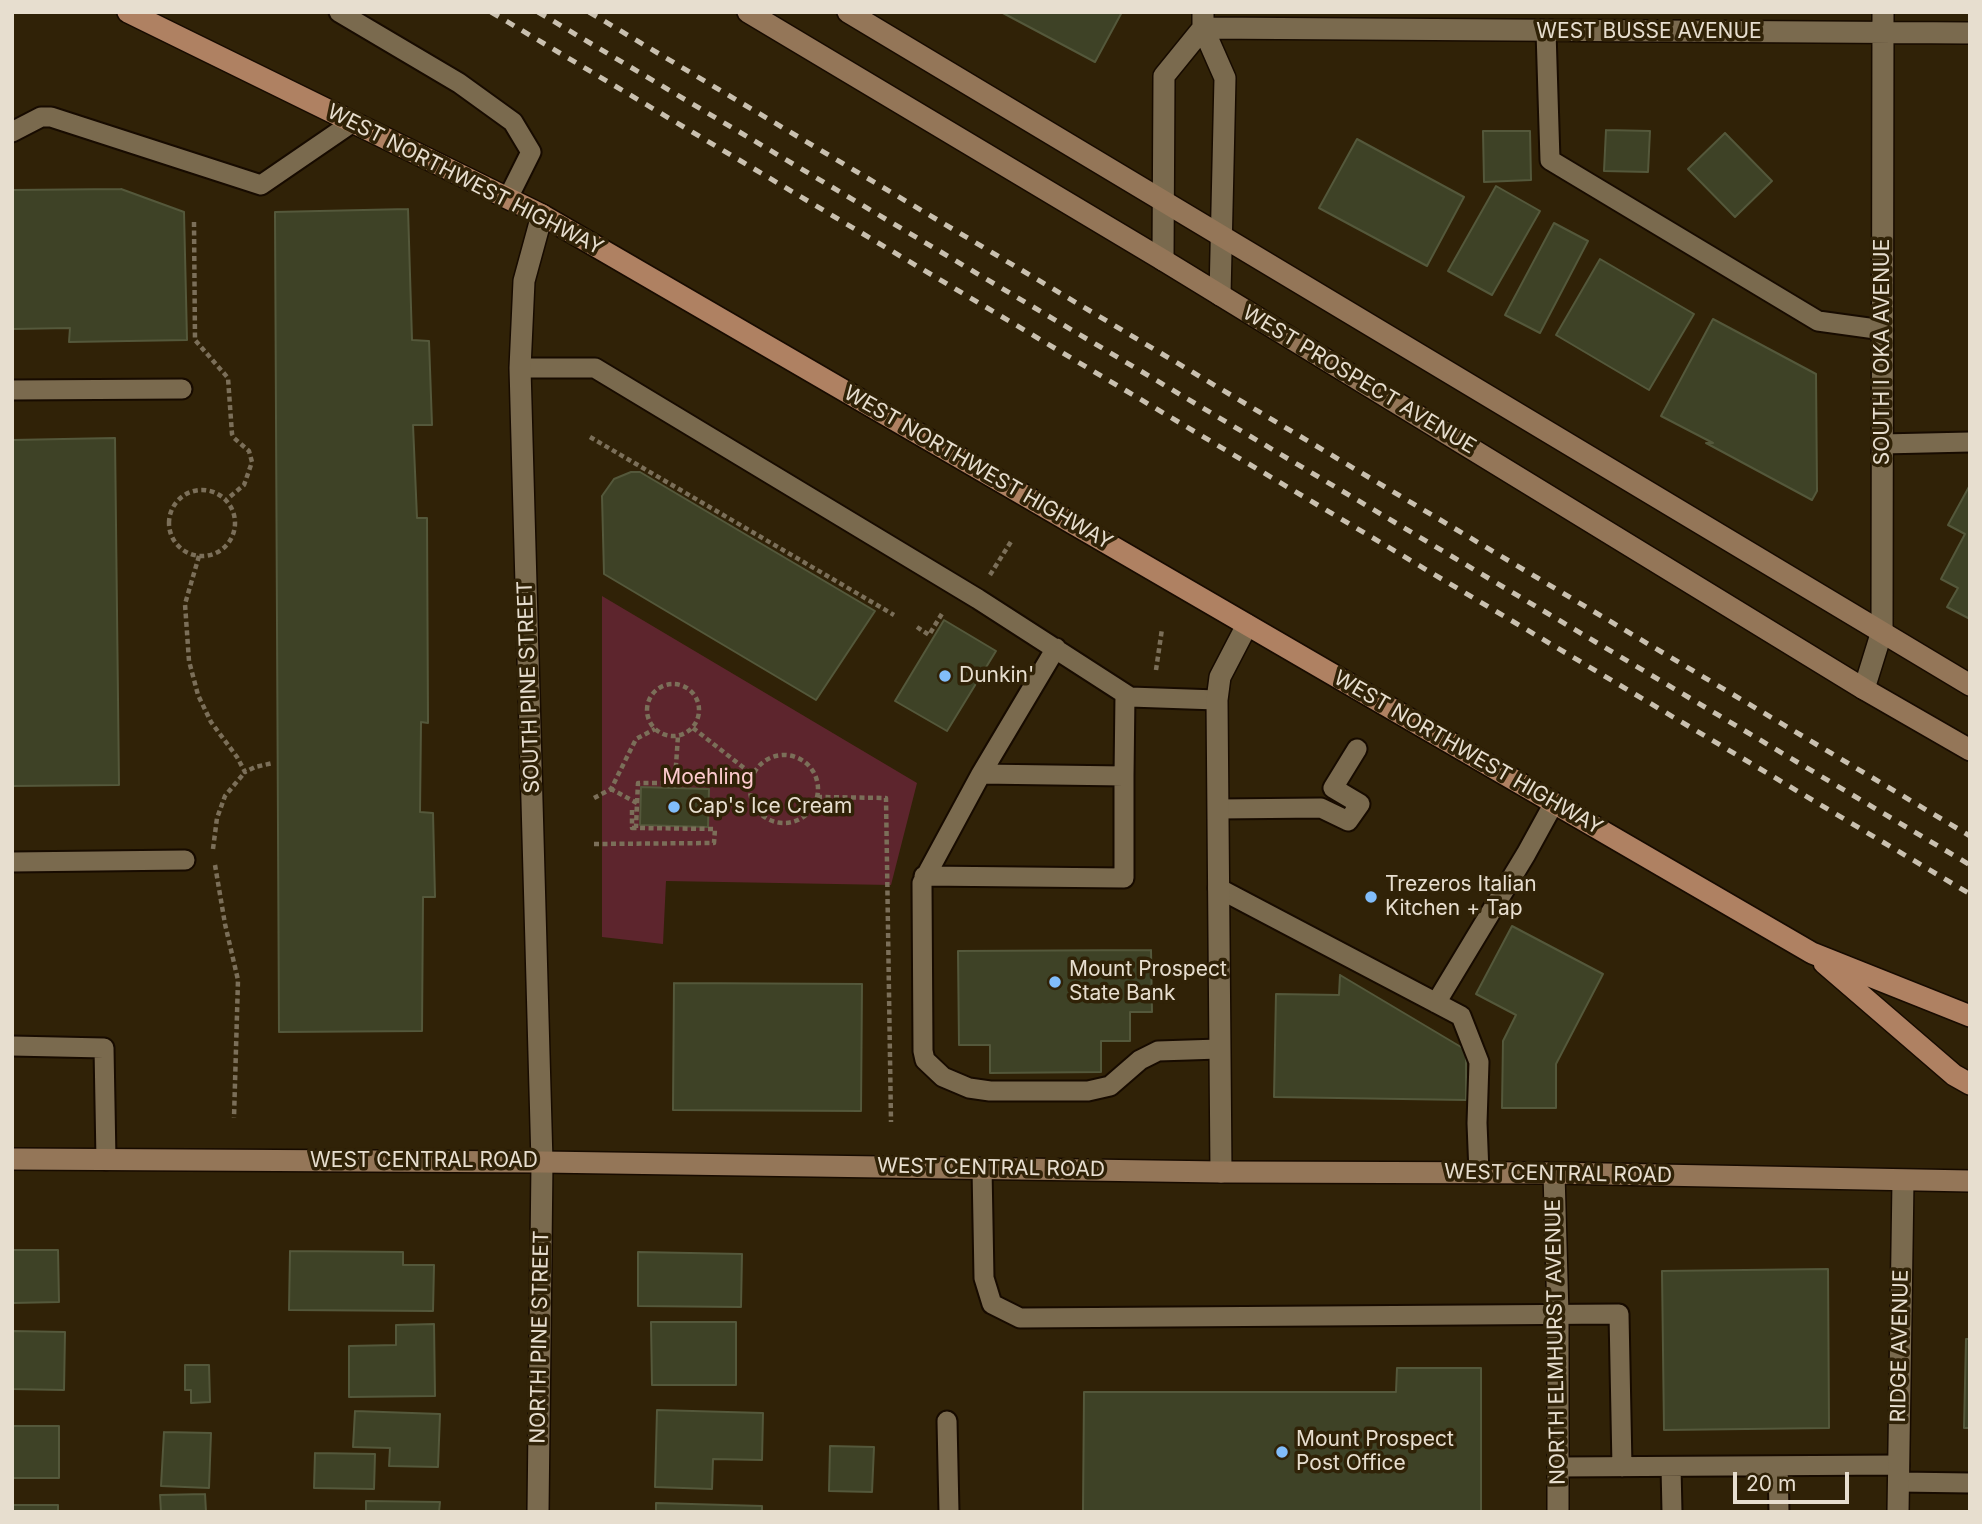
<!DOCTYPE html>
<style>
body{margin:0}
#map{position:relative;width:1982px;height:1524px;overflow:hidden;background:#302207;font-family:Inter,sans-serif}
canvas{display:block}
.frame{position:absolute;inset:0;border:14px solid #e7decf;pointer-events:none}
.scale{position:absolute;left:1733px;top:1472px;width:116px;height:32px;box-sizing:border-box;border:4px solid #e7decf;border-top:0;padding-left:9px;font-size:21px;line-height:24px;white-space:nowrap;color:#e7decf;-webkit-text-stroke:5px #302207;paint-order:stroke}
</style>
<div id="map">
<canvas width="1982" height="1524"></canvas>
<div class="frame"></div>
<div class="scale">20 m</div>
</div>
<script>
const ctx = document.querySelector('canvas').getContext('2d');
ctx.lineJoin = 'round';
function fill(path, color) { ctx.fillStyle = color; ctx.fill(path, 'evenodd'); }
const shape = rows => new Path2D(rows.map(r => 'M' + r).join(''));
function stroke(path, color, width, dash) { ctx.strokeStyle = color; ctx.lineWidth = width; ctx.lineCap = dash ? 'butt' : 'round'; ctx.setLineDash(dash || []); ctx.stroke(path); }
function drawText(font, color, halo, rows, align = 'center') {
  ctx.font = font + ' Inter,sans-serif'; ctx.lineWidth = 7; ctx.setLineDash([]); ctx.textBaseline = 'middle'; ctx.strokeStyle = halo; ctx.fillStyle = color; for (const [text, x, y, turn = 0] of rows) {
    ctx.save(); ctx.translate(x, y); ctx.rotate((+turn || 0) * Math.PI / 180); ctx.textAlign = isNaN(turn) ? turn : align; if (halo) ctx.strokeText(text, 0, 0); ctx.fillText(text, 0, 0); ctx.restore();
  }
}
const green = shape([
 [602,596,917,783,891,885,666,881,663,944,602,937]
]);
const building = shape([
 [1001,12,1122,12,1095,62,1001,12],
 [1606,130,1650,131,1648,172,1604,171,1606,130],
 [1483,131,1530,131,1531,180,1484,182,1483,131],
 [1725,133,1772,181,1735,217,1688,169,1725,133],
 [1357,139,1464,197,1427,266,1319,208,1357,139],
 [1496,186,1540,211,1492,295,1448,271,1496,186],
 [121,189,184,212,187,340,69,342,70,328,12,329,12,190,121,189],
 [408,209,412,340,429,341,432,425,413,425,417,518,427,518,428,723,421,722,420,812,433,813,435,897,423,897,422,1031,279,1032,275,212,408,209],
 [1554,223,1588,241,1540,333,1505,315,1554,223],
 [1600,259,1694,314,1649,390,1556,335,1600,259],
 [1713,319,1816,374,1817,491,1812,500,1706,443,1713,443,1661,416,1713,319],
 [115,438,119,785,12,786,12,440,115,438],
 [631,472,640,472,875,611,816,700,604,574,602,496,614,479,631,472],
 [1970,485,1970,619,1947,607,1958,588,1941,579,1965,534,1948,525,1970,485],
 [944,620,996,651,947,731,895,701,944,620],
 [641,787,709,789,708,827,640,825,641,787],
 [1512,926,1603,974,1556,1064,1556,1108,1502,1108,1503,1041,1516,1015,1476,994,1512,926],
 [1151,950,1152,1012,1130,1012,1130,1041,1101,1041,1101,1072,990,1073,990,1045,959,1045,958,951,1151,950],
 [1340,975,1466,1050,1466,1100,1274,1097,1276,994,1339,995,1340,975],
 [674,983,862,984,861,1111,673,1110,674,983],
 [12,1250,58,1250,59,1302,12,1303,12,1250],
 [290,1251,403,1252,403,1265,434,1265,433,1311,289,1310,290,1251],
 [638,1252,742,1254,741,1307,638,1306,638,1252],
 [1828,1269,1829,1428,1664,1430,1662,1271,1828,1269],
 [651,1322,736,1322,736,1385,652,1385,651,1322],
 [434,1324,435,1396,349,1397,349,1346,396,1345,396,1325,434,1324],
 [12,1331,65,1332,64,1390,12,1389,12,1331],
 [1966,1339,1970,1339,1970,1428,1964,1428,1966,1339],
 [185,1365,209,1365,210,1402,191,1403,191,1390,185,1390,185,1365],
 [1397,1368,1481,1368,1481,1512,1083,1512,1084,1392,1396,1392,1397,1368],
 [657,1410,763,1413,762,1460,713,1459,712,1489,655,1487,657,1410],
 [355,1411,440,1414,438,1467,389,1466,390,1448,353,1447,355,1411],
 [12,1426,59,1426,59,1478,12,1478,12,1426],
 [164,1432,211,1433,209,1488,161,1486,164,1432],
 [830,1446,874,1447,872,1492,829,1491,830,1446],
 [315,1453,375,1454,374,1489,314,1488,315,1453],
 [205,1494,206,1512,161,1512,160,1495,205,1494],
 [366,1501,440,1502,439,1512,366,1512,366,1501],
 [656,1503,762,1506,762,1512,656,1512,656,1503],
 [12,1505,58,1505,58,1512,12,1512,12,1505]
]);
const path = shape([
 [194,222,195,340,228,378,232,434,234,438,249,451,252,462,244,485,226,500],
 [590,437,894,615],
 '169 523a33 33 0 1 1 66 0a33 33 0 1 1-66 0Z',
 [199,556,185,604,189,661,198,695,211,722,237,757,245,772,255,767,273,763],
 [990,575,1012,540],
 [917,627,929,635,943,612],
 [1156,670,1162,629],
 '647 710a26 26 0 1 1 52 0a26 26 0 1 1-52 0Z',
 [693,728,753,775],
 '750 789a34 34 0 1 1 68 0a34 34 0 1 1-68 0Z',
 [817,797,886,798,891,1122],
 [594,798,611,789,636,739,655,729],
 [637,803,638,783,679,783,676,765,678,736],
 [636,828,632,828,632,810,636,810],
 [594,844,714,843,715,829,636,828,637,803,611,789],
 [213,849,217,818,225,796,245,772],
 [215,865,225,924,238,980,234,1118]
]);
const lane = shape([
 [339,12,459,83,513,122,531,152,508,198],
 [1546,31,1550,160,1818,321,1883,330],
 [12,132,41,117,51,117,261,185,353,122],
 [520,368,595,368,978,599,1130,697,1217,700],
 [12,390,182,389],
 [1882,444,1970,442],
 [1056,648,981,774,922,883,923,1051,925,1060,943,1077,969,1088,990,1091,1088,1091,1110,1086,1140,1060,1158,1051,1219,1049],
 [1124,776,1125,694],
 [1218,809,1321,808,1348,821,1360,804,1333,788,1357,749],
 [12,862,185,860],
 [924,876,1124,878,1124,776,981,774],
 [1218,888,1461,1016,1479,1062,1477,1123,1479,1173],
 [1436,1003,1526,854,1554,803],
 [12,1046,104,1048,106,1160],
 [982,1168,984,1278,992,1304,1020,1318,1619,1314,1622,1467],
 [947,1421,949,1512],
 [1778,1466,1779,1512],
 [1558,1467,1899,1465],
 [1671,1467,1672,1512],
 [1899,1482,1970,1483]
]);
const street = shape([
 [1203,12,1203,28,1225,78,1220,295],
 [1203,28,1970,33],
 [1163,260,1164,76,1203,28],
 [1864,689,1882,631,1883,12],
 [1221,1172,1217,700,1220,677,1247,625],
 [1554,1173,1558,1315,1558,1512],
 [538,1512,542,1162,520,368,524,281,542,215],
 [1898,1512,1903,1181]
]);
const secondary = shape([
 [748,12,1163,260,1864,689,1970,750],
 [848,12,1970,685],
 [12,1159,542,1162,1221,1172,1554,1173,1970,1181]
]);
const primary = shape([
 [128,12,542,215,1812,953,1970,1016],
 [1824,963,1954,1075,1970,1084]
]);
const rail = shape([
 [491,12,1970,894],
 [538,12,1970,865],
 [589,12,1970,836]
]);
const markers = [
 [945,676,7,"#81bdfa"],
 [674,807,7,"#81bdfa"],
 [1371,897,7,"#81bdfa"],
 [1055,982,7,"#81bdfa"],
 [1282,1452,7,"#81bdfa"]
];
const streetNames = [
 ["WEST BUSSE AVENUE",1649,32],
 ["WEST NORTHWEST HIGHWAY",465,180,27],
 ["SOUTH I OKA AVENUE",1883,352,-90],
 ["WEST PROSPECT AVENUE",1359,380,31],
 ["WEST NORTHWEST HIGHWAY",978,468,30],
 ["SOUTH PINE STREET",529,687,-92],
 ["WEST NORTHWEST HIGHWAY",1468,753,30],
 ["WEST CENTRAL ROAD",424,1161],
 ["WEST CENTRAL ROAD",991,1168,1],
 ["WEST CENTRAL ROAD",1558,1174,1],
 ["NORTH PINE STREET",540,1337,-89],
 ["NORTH ELMHURST AVENUE",1556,1342,-91],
 ["RIDGE AVENUE",1900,1346,-89]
];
const poiNames = [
 ["Dunkin'",959,676],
 ["Cap's Ice Cream",688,807],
 ["Trezeros Italian",1385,885],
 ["Kitchen + Tap",1385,909],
 ["Mount Prospect",1069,970],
 ["State Bank",1069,994],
 ["Mount Prospect",1296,1440],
 ["Post Office",1296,1464]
];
const parkNames = [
 ["Moehling",708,778]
];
fill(green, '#5d252d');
fill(building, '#3e4226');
stroke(building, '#54583b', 2);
stroke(lane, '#170b00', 23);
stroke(street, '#170b00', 24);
stroke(secondary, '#170b00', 24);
stroke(primary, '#170b00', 24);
stroke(path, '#7b6f59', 4.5, [5, 3.5]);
stroke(lane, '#7a6a4e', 19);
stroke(street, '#7a6a4e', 21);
stroke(secondary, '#947658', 21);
stroke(primary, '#af8162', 21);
stroke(rail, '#c9c0af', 5, [9, 9]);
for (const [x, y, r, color] of markers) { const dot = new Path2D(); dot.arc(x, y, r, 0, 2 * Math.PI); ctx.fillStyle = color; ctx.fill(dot); stroke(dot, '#302207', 2.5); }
drawText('21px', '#e7decf', '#302207', streetNames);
drawText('21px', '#e7decf', '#302207', poiNames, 'left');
drawText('21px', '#fdcace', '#302207', parkNames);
</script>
